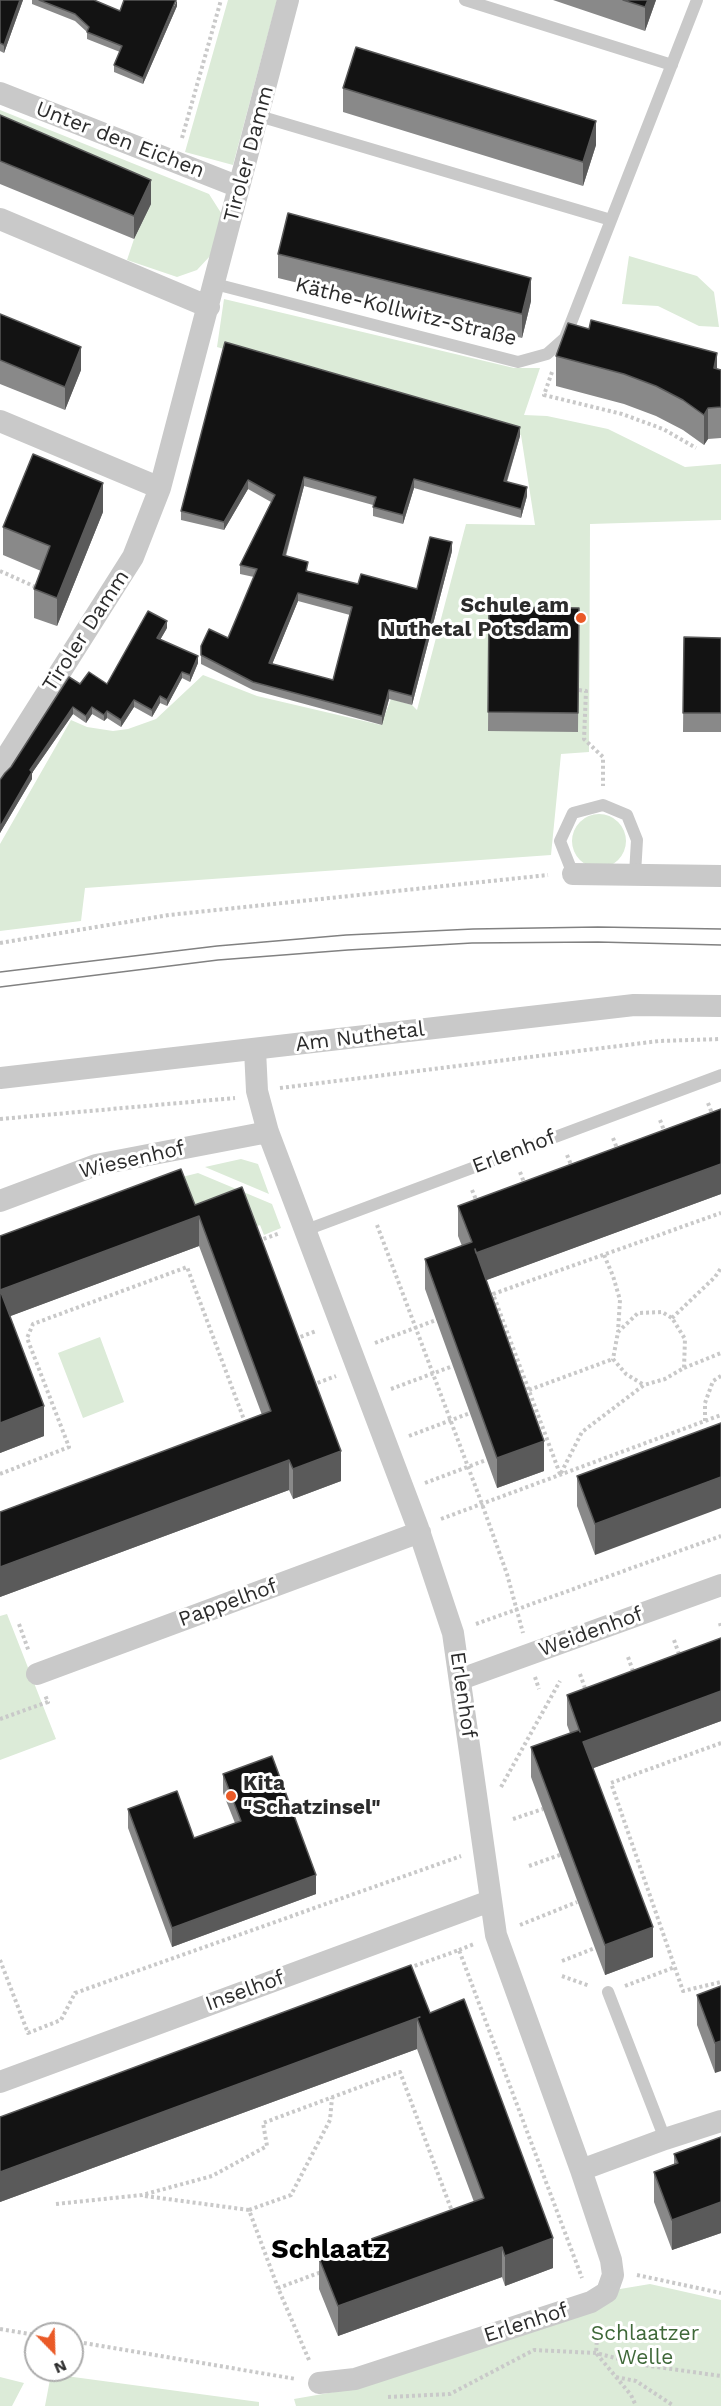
<!DOCTYPE html>
<meta charset="utf-8">
<style>
body{margin:0}
#map{position:relative;width:721px;height:2406px;overflow:hidden;background:#fff;font-family:"Work Sans",sans-serif}
canvas{display:block}
.north{position:absolute;left:24px;top:2322px;width:60px;height:60px;box-sizing:border-box;background:#fff;border:2px solid #ababab;border-radius:50%;rotate:157deg;font-size:16px;font-weight:700;line-height:24px;text-align:center;color:#2c2c2c}
.north::after{content:'';display:block;margin:auto;width:21px;height:27px;background:#ea5a27;clip-path:polygon(50% 0,100% 100%,50% 72%,0 100%)}
</style>
<div id="map">
<canvas width="721" height="2406"></canvas>
<div class="north">N</div>
</div>
<script>
const ctx = document.querySelector('canvas').getContext('2d');
ctx.lineJoin = 'round';
function fill(path, color) { ctx.fillStyle = color; ctx.fill(path, 'evenodd'); }
const shape = rows => new Path2D(rows.map(r => 'M' + r).join(''));
function stroke(path, color, width, dash) { ctx.strokeStyle = color; ctx.lineWidth = width; ctx.lineCap = dash ? 'butt' : 'round'; ctx.setLineDash(dash || []); ctx.stroke(path); }
function drawText(font, color, halo, rows, align = 'center') {
  ctx.font = font + ' "Work Sans",sans-serif'; ctx.lineWidth = 6; ctx.setLineDash([]); ctx.textBaseline = 'middle'; ctx.strokeStyle = halo; ctx.fillStyle = color; for (const [text, x, y, turn = 0] of rows) {
    ctx.save(); ctx.translate(x, y); ctx.rotate((+turn || 0) * Math.PI / 180); ctx.textAlign = isNaN(turn) ? turn : align; if (halo) ctx.strokeText(text, 0, 0); ctx.fillText(text, 0, 0); ctx.restore();
  }
}
const green = shape([
 [228,0,277,0,233,165,185,152],
 [0,110,209,194,223,216,211,255,197,270,177,277,127,260,134,239,151,204,0,139],
 [629,256,697,276,714,292,719,327,699,326,658,306,622,304],
 [224,299,514,368,540,368,524,415,547,416,608,429,685,467,721,464,721,520,590,524,589,752,561,754,551,855,85,888,81,921,0,931,0,844,71,720,87,727,113,731,128,729,156,719,203,675,257,696,381,725,391,699,412,705,417,710,466,524,535,525,521,435,217,347],
 '572 841a27 27 0 1 1 54 0a27 27 0 1 1-54 0Z',
 [241,1159,258,1164,269,1194,205,1167],
 [198,1173,272,1204,281,1228,264,1235,260,1225,250,1229,197,1228,158,1183],
 [100,1337,124,1402,83,1418,58,1353],
 [7,1614,56,1739,0,1760,0,1616],
 [650,2284,721,2300,721,2406,296,2406,294,2399,357,2388,620,2289],
 [51,2374,259,2402,259,2406,45,2406],
 [0,2377,24,2383,12,2406,0,2406]
]);
const path = shape([
 [182,138,221,0],
 [552,372,544,395,622,414,663,429,696,448],
 [0,571,38,588],
 [579,690,586,691,584,739,603,757,603,786],
 [0,943,169,915,548,875],
 [280,1088,659,1041,721,1039],
 [708,1103,713,1116],
 [0,1119,235,1098],
 [660,1120,665,1133],
 [613,1138,618,1151],
 [567,1155,572,1167],
 [520,1172,525,1185],
 [472,1190,477,1202],
 [377,1225,482,1504,507,1574,523,1633],
 [258,1241,280,1233],
 [604,1255,613,1276,620,1300,618,1331],
 [672,1318,715,1277,721,1268],
 [295,1339,316,1331],
 [375,1343,436,1320],
 [684,1368,721,1353],
 [312,1385,336,1376],
 [391,1389,453,1366],
 [529,1390,613,1359],
 [705,1421,705,1403,713,1381,721,1376],
 [409,1436,470,1413],
 [561,1473,582,1432,644,1385,665,1379,684,1368,685,1339,672,1318,662,1312,638,1313,618,1332,613,1359,626,1374,644,1385],
 [0,1474,69,1447,27,1338,33,1324,187,1267,246,1425],
 [560,1474,493,1294,721,1213],
 [425,1483,486,1460],
 [441,1519,721,1415],
 [720,1623,721,1627],
 [19,1624,29,1652],
 [476,1624,721,1536],
 [674,1640,680,1657],
 [628,1657,634,1674],
 [580,1674,586,1691],
 [535,1677,539,1689],
 [0,1719,48,1702,45,1695],
 [721,1743,611,1783,683,1991,721,1982],
 [501,1787,560,1681],
 [513,1819,543,1809],
 [529,1866,560,1855],
 [520,1925,577,1902],
 [459,1950,474,1944],
 [0,1960,28,2033,61,2020,75,1993,461,1856],
 [562,1961,595,1948],
 [409,1968,459,1950,582,2278],
 [562,1976,590,1986],
 [625,1986,675,1967],
 [145,2196,249,2210,278,2288],
 [56,2204,142,2195,212,2176,267,2146,263,2123,400,2072,453,2214],
 [249,2210,291,2195,330,2120,332,2098],
 [637,2275,721,2293],
 [598,2324,596,2353,631,2395,636,2406],
 [0,2329,36,2335],
 [72,2341,296,2379],
 [309,2360,278,2288,324,2271],
 [616,2377,636,2381,674,2406],
 [388,2397,450,2394,534,2350,596,2353,643,2365,721,2376]
]);
const service = shape([
 [465,0,672,65],
 [259,116,611,220],
 [215,284,518,362,547,354,565,338,697,0],
 [573,874,560,841,573,813,603,805,627,815,637,840,635,874],
 [306,1230,721,1075],
 [608,1992,665,2139]
]);
const minor = shape([
 [0,93,239,187],
 [0,219,209,307],
 [0,421,160,488],
 [0,767,133,557,160,488,288,0],
 [573,874,721,876],
 [255,1050,257,1091,268,1132,418,1528,453,1633,496,1935,581,2170,611,2260,613,2275,607,2292,591,2302,355,2379,319,2383],
 [0,1078,634,1005,721,1006],
 [0,1201,96,1165,268,1132],
 [37,1674,420,1532],
 [461,1679,721,1585],
 [0,2082,490,1901],
 [581,2170,665,2139,721,2121]
]);
const tram = shape([
 [0,972,217,946,346,935,473,929,598,927,721,929],
 [0,987,218,960,348,950,472,943,598,942,721,945]
]);
const wall = shape([
 [0,0,23,0,4,53,0,51],
 [32,0,94,0,120,11,177,6,143,84,114,72,114,65,120,52,87,39,87,32,75,21,32,4],
 [553,0,656,0,645,31],
 [343,88,596,145,583,186,343,112],
 [0,115,151,204,134,239,0,184],
 [278,254,531,301,522,338,278,278],
 [0,314,81,370,65,410,0,384],
 [225,342,520,436,507,482,527,496,521,518,414,488,403,524,373,516,373,505,304,486,286,556,308,571,358,584,417,589,452,551,412,705,389,699,382,725,253,690,201,664,201,646,228,638,254,577,240,574,240,565,271,502,248,489,224,530,181,520,181,511],
 [298,601,350,615,333,680,272,664],
 [556,356,717,369,721,370,721,438,708,439,704,445,683,430,656,416,624,404,556,386],
 [103,512,57,626,34,618,34,589,41,571,3,555,3,527],
 [489,607,579,608,578,732,488,731],
 [167,628,160,640,198,663,190,682,182,678,167,706,160,703,152,717,134,707,121,727,107,718,104,721,92,714,86,723,73,714,32,773,32,779,0,833,0,780,11,767,80,684,107,684],
 [684,637,721,638,721,732,683,732],
 [721,1109,721,1194,486,1280,544,1471,497,1488,425,1289,425,1259,462,1246,458,1236,458,1206],
 [195,1205,341,1481,293,1499,289,1490,0,1597,0,1512,262,1415,199,1246,10,1316,44,1436,0,1453,0,1236],
 [721,1423,595,1555,577,1506,577,1476],
 [721,1638,721,1721,593,1768,653,1957,605,1975,531,1777,531,1747,570,1733,567,1725,567,1695],
 [223,1774,316,1894,172,1947,128,1828,128,1809,194,1838,235,1823,223,1793],
 [721,1986,715,2073,697,2025,697,1995],
 [430,2013,553,2268,505,2286,502,2277,338,2336,319,2289,319,2258,474,2202,417,2049,0,2202,0,2117],
 [721,2137,721,2233,672,2250,654,2202,654,2172,674,2164,674,2154]
]);
const shadedWall = shape([
 [20,0,23,0,4,53,4,45],
 [177,0,177,6,143,84,143,78],
 [648,0,656,0,645,31,645,7],
 [596,121,596,145,583,186,583,162],
 [151,180,151,204,134,239,134,216],
 [531,278,531,301,522,338,522,314],
 [81,347,81,370,65,410,65,387],
 [717,353,717,383,714,368],
 [708,408,708,439,704,445,704,415],
 [520,427,520,436,504,490,504,481],
 [304,477,304,486,283,564,283,555],
 [414,479,414,488,403,524,403,515],
 [248,480,248,489,224,530,224,522],
 [103,483,103,512,57,626,57,598],
 [527,487,527,496,521,518,521,509],
 [452,542,452,551,412,705,412,696],
 [298,593,298,601,269,672,269,663],
 [167,621,167,628,157,645,157,638],
 [198,656,198,663,190,682,190,675],
 [182,672,182,678,167,706,167,700],
 [389,690,389,699,382,725,382,716],
 [160,696,160,703,152,717,152,710],
 [134,700,134,707,121,727,121,720],
 [73,707,73,714,32,773,32,779,0,833,0,827,30,770],
 [92,707,92,714,86,723,86,716],
 [107,711,107,718,104,721,104,715],
 [721,1164,721,1194,476,1284,476,1253],
 [199,1216,199,1246,0,1320,0,1290],
 [44,1406,44,1436,0,1453,0,1423],
 [544,1441,544,1471,497,1488,497,1458],
 [341,1451,341,1481,293,1499,293,1469],
 [289,1460,289,1490,0,1597,0,1567],
 [721,1477,721,1508,595,1555,595,1524],
 [721,1691,721,1721,583,1772,583,1742],
 [316,1875,316,1894,172,1947,172,1928],
 [653,1927,653,1957,605,1975,605,1945],
 [417,2018,417,2049,0,2202,0,2172],
 [721,2041,721,2071,715,2073,715,2043],
 [721,2202,721,2233,672,2250,672,2220],
 [553,2238,553,2268,505,2286,505,2256],
 [502,2247,502,2277,338,2336,338,2306]
]);
const building = shape([
 [0,0,20,0,4,45,0,43,0,0],
 [39,0,94,0,120,11,124,0,176,0,143,78,114,65,122,46,87,32,89,27,75,14,39,0],
 [623,0,648,0,645,7,623,0],
 [356,47,596,121,583,162,343,88,356,47],
 [0,115,151,180,134,216,0,161,0,115],
 [288,213,531,278,522,314,278,254,288,213],
 [0,314,81,347,65,387,0,360,0,314],
 [591,320,717,353,714,368,721,370,721,407,708,408,704,415,683,400,656,386,624,374,556,356,568,323,589,329,591,320],
 [225,342,520,427,504,481,527,487,521,509,414,479,403,515,373,507,376,497,304,477,283,555,308,562,306,571,358,584,361,574,417,589,430,537,452,542,412,696,389,690,382,716,253,682,201,655,201,646,209,629,228,638,257,569,240,565,275,495,248,480,224,522,181,511,225,342],
 [298,593,352,607,333,680,269,663,298,593],
 [33,454,103,483,57,598,34,589,50,546,3,527,33,454],
 [489,607,579,608,578,713,488,712,489,607],
 [148,611,167,621,157,638,198,656,190,675,182,672,167,700,160,696,152,710,134,700,121,720,107,711,104,715,92,707,86,716,73,707,30,770,32,772,0,827,0,780,5,773,11,767,69,677,80,684,89,672,107,684,148,611],
 [684,637,721,638,721,713,683,713,684,637],
 [721,1109,721,1164,476,1253,475,1249,544,1441,497,1458,425,1259,472,1242,458,1206,721,1109],
 [181,1169,195,1205,242,1187,341,1451,293,1469,289,1460,0,1567,0,1512,271,1411,199,1216,0,1290,44,1406,0,1423,0,1236,181,1169],
 [721,1423,721,1477,595,1524,577,1476,721,1423],
 [721,1638,721,1691,583,1742,653,1927,605,1945,531,1747,579,1730,580,1732,567,1695,721,1638],
 [272,1756,316,1875,172,1928,128,1809,177,1791,194,1838,241,1821,223,1774,272,1756],
 [411,1965,430,2013,464,1999,553,2238,505,2256,502,2247,338,2306,319,2258,484,2198,417,2018,420,2017,0,2172,0,2117,411,1965],
 [721,1986,721,2041,715,2043,697,1995,721,1986],
 [721,2137,721,2202,672,2220,654,2172,678,2163,674,2154,721,2137]
]);
const markers = [
 [581,618,6,"#ea5a27"],
 [231,1796,6,"#ea5a27"]
];
const streetNames = [
 ["Unter den Eichen",120,140,21],
 ["Tiroler Damm",249,154,-75],
 ["Käthe-Kollwitz-Straße",406,312,14],
 ["Tiroler Damm",86,631,-57],
 ["Am Nuthetal",360,1037,-7],
 ["Erlenhof",514,1152,-21],
 ["Wiesenhof",132,1160,-13],
 ["Pappelhof",228,1603,-20],
 ["Weidenhof",591,1632,-20],
 ["Erlenhof",463,1695,82],
 ["Inselhof",245,1991,-20],
 ["Erlenhof",526,2323,-18]
];
const poiNames = [
 ["Schule am",569,606],
 ["Nuthetal Potsdam",569,630],
 ["Kita",243,1784,"left"],
 ["\"Schatzinsel\"",243,1808,"left"]
];
const parkNames = [
 ["Schlaatzer",645,2334],
 ["Welle",645,2358]
];
const districtNames = [
 ["Schlaatz",329,2250]
];
fill(green, '#dcebd8');
stroke(path, '#c9c9c9', 4, [3, 3]);
stroke(service, '#c9c9c9', 12);
stroke(minor, '#c9c9c9', 22);
stroke(tram, '#818181', 1.5);
fill(wall, '#898989');
fill(shadedWall, '#5a5a5a');
fill(building, '#131313');
stroke(building, '#5a5a5a', 1.5);
for (const [x, y, r, color] of markers) { const dot = new Path2D(); dot.arc(x, y, r, 0, 2 * Math.PI); ctx.fillStyle = color; ctx.fill(dot); stroke(dot, '#fff', 2); }
drawText('21px', '#2c2c2c', '#fff', streetNames);
drawText('bold 21px', '#2c2c2c', '#fff', poiNames, 'right');
drawText('21px', '#3f6839', '#fff', parkNames);
drawText('bold 27px', '#000', '#fff', districtNames);
</script>
